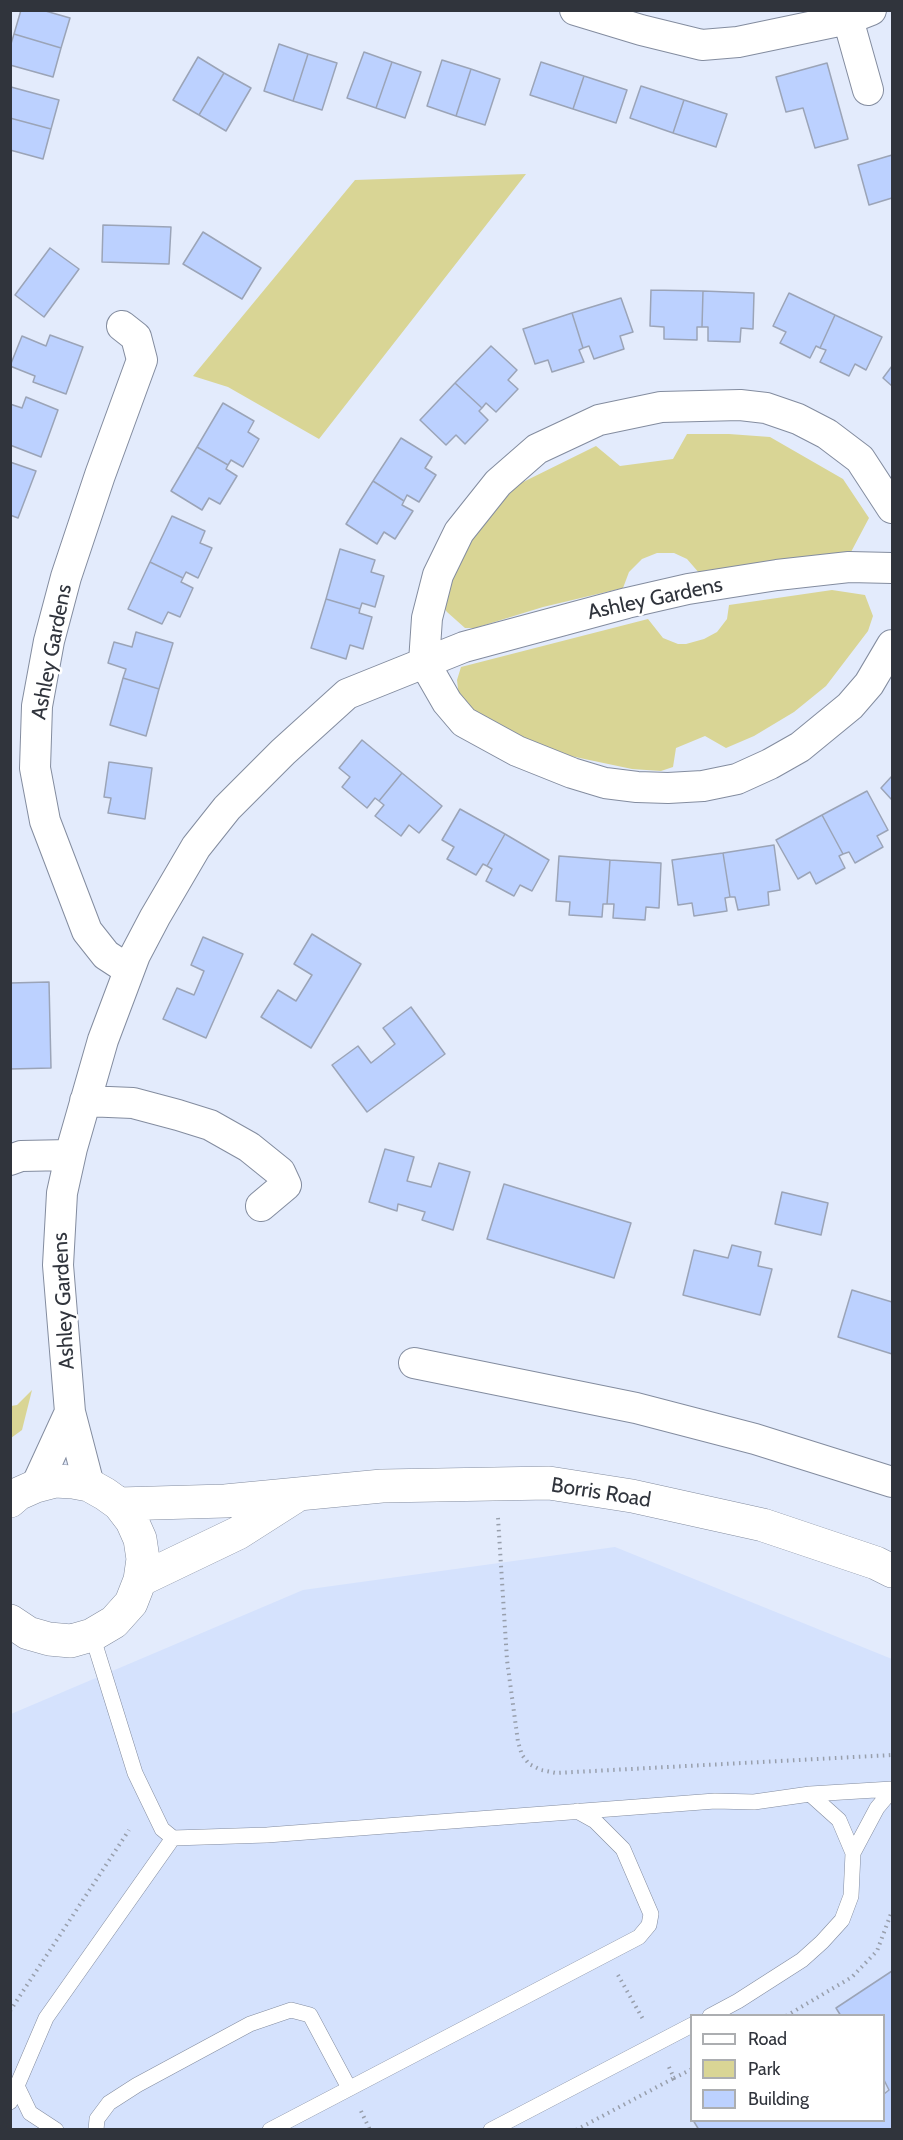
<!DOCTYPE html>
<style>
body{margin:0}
#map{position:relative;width:903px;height:2140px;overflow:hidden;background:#e3ebfc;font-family:Cabin,sans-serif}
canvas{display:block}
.frame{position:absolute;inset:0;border:12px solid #30343c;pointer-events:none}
.legend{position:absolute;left:690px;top:2014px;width:195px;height:108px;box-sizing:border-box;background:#fff;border:2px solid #acaeb1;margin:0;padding:8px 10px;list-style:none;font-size:18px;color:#30343c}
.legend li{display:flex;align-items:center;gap:12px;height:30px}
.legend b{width:30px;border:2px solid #acaeb1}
</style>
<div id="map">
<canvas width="903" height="2140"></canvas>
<div class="frame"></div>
<ul class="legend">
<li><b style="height:8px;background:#fff"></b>Road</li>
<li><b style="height:16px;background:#d9d595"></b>Park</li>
<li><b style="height:16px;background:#bcd1ff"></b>Building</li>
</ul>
</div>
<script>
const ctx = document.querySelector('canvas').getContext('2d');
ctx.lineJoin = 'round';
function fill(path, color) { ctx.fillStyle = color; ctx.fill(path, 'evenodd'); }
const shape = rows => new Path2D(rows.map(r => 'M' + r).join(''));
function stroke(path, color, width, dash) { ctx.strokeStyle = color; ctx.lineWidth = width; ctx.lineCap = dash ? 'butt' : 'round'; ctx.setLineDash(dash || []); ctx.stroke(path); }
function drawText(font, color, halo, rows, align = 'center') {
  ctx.font = font + ' Cabin,sans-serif'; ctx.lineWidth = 5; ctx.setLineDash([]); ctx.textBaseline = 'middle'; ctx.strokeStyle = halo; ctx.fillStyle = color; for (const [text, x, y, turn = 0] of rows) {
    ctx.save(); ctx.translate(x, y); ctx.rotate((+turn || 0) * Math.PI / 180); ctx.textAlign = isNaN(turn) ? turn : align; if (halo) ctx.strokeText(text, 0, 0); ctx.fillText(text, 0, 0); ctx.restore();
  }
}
const built = shape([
 [615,1547,892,1659,892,2129,11,2130,11,1714,303,1590],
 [692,2016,884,2016,884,2120,692,2120]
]);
const green = shape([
 [526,174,319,439,228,387,193,376,355,180],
 [687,434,729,434,770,437,843,479,869,518,851,552,812,564,700,574,687,559,674,553,657,553,642,559,629,572,623,588,543,607,475,628,465,628,447,612,439,601,453,560,513,487,596,446,620,466,673,459],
 [832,590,865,595,873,616,868,631,826,686,794,712,754,736,726,748,705,736,676,748,673,767,661,771,632,769,575,757,523,743,460,706,457,680,461,667,648,619,663,638,678,644,686,644,704,639,717,632,727,619,729,605],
 [32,1390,22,1430,11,1438,11,1406,17,1405]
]);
const building = shape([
 [21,10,42,10,70,18,61,48,14,34,21,10],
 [14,34,61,48,53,77,10,65,10,47,14,34],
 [279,44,308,54,293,101,264,91,279,44],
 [364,52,392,62,376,108,347,98,364,52],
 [308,54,337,63,322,110,293,101,308,54],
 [198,57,224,73,199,115,173,100,198,57],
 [442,60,471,69,456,116,427,106,442,60],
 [392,62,421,72,405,118,376,108,392,62],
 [541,62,584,76,573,109,530,95,541,62],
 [827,63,848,139,815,148,803,108,786,112,776,77,827,63],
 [471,69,500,79,485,125,456,116,471,69],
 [224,73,251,88,226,131,199,115,224,73],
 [584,76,627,90,616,123,573,109,584,76],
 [641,86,684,100,673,133,630,118,641,86],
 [11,87,59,100,51,129,10,118,11,87],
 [684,100,727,114,716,147,673,133,684,100],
 [10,118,51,129,43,159,10,150,10,118],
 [892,155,892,198,869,205,858,165,892,155],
 [103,225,171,227,169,264,102,262,103,225],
 [203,232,261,268,242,299,183,264,203,232],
 [50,248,79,269,44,317,15,295,50,248],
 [651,290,703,291,702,327,697,327,697,340,664,339,664,327,650,326,651,290],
 [703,291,754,293,753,329,741,328,740,342,708,341,708,327,702,327,703,291],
 [789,293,835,315,820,348,816,346,810,358,780,343,786,332,773,326,789,293],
 [621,298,633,332,620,336,624,349,594,359,589,346,583,348,572,313,621,298],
 [572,313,583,348,579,350,584,362,552,372,548,360,535,364,523,329,572,313],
 [835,315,882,337,866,370,855,364,849,376,820,362,826,350,820,348,835,315],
 [50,335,83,347,66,394,33,382,35,376,10,366,22,336,46,346,50,335],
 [491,346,517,370,508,380,518,389,496,412,486,403,482,408,455,383,491,346],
 [892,366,892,386,883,378,892,366],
 [455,383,482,408,479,411,488,420,465,444,456,435,446,445,420,420,455,383],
 [26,397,58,410,41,457,10,445,10,404,22,408,26,397],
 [223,403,254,421,248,432,259,439,243,467,231,460,228,465,197,447,223,403],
 [401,438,432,457,425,468,436,475,419,502,407,495,404,501,373,481,401,438],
 [197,447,228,465,226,469,237,476,220,504,209,498,202,510,171,491,197,447],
 [10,462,36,471,18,518,10,515,10,462],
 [373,481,404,501,402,505,413,511,395,539,384,532,377,544,346,524,373,481],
 [172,516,205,531,200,543,212,548,198,578,186,572,183,578,150,562,172,516],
 [340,549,375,560,371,572,384,576,375,607,362,603,360,609,326,599,340,549],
 [150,562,183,578,181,582,193,588,180,617,168,612,162,624,128,609,150,562],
 [326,599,360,609,359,613,372,617,363,649,350,645,346,659,311,648,326,599],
 [136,632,173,643,159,689,123,678,126,669,108,663,114,642,132,647,136,632],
 [123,678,159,689,146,736,110,725,123,678],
 [362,740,402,773,379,801,375,798,367,808,342,787,350,777,339,768,362,740],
 [109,762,152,768,145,819,108,813,111,798,104,797,109,762],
 [402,773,442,806,419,833,409,825,401,836,375,816,384,805,379,801,402,773],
 [892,776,892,800,881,788,892,776],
 [867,791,888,830,877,836,883,847,855,863,849,852,843,854,822,815,867,791],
 [460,809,505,834,487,866,483,864,476,875,447,859,454,847,442,840,460,809],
 [822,815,843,854,839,856,845,868,816,884,810,872,798,879,776,840,822,815],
 [505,834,549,860,532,891,520,885,514,896,486,881,492,869,487,866,505,834],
 [774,845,780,890,768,892,769,905,738,910,735,897,730,897,723,853,774,845],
 [723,853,730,897,725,898,727,911,694,916,692,903,678,905,672,860,723,853],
 [559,856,610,860,607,904,603,904,602,917,569,915,570,902,556,901,559,856],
 [610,860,661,863,659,908,646,907,645,920,613,918,614,904,607,904,610,860],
 [312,934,361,964,311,1048,261,1017,278,990,296,1001,312,975,294,964,312,934],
 [203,937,243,954,206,1038,163,1019,177,988,194,995,204,971,191,965,203,937],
 [49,982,51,1068,10,1069,10,983,49,982],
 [411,1007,445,1054,367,1112,332,1065,358,1046,371,1063,395,1044,383,1028,411,1007],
 [385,1149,414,1157,407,1181,431,1187,439,1163,470,1172,453,1230,422,1220,425,1212,398,1204,397,1211,369,1202,385,1149],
 [504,1184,631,1223,614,1278,487,1239,504,1184],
 [782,1192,828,1203,821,1235,775,1224,782,1192],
 [732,1245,761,1252,758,1266,772,1269,760,1315,683,1295,694,1250,728,1258,732,1245],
 [852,1290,892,1302,892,1354,838,1337,852,1290],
 [892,1971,892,2130,699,2130,693,2120,884,2120,884,2094,889,2090,884,2080,884,2016,841,2016,836,2008,892,1971]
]);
const path = shape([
 [498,1518,507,1660,518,1742,522,1755,529,1764,541,1770,556,1773,892,1755],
 [618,1975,644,2021],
 [10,2011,129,1830],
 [786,2016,852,1977,877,1951,892,1911],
 [669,2067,674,2078,692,2069],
 [361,2111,370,2130],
 [576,2130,674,2078]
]);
const service = shape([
 [92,1635,135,1773,162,1829,173,1838,267,1835,715,1801,754,1802,810,1794,839,1820,853,1853,851,1896,842,1920,822,1942,802,1960,738,2001,710,2016],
 [810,1794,892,1789],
 [853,1853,877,1808,892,1790],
 [17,2086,30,2113,56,2130],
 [10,2102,46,2018,173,1838],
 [96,2130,97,2119,109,2103,137,2085,250,2024,291,2010,310,2015,349,2088],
 [270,2130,639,1937,649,1925,651,1914,623,1849,595,1821,577,1811],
 [491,2130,692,2025]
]);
const minor = shape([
 [575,10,641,30,702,45,738,42,848,19,871,10],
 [848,19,868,90],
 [122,326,136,337,142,360,100,475,66,577,49,641,37,706,35,768,45,821,87,931,106,955,129,970],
 [892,508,860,459,827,434,798,419,766,408,740,405,661,407,599,420,537,449,498,483,459,532,438,575,427,618,424,662,447,702,464,722,517,751,572,773,605,783,637,787,668,788,703,786,737,779,770,764,800,747,850,706,869,684,892,645],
 [85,1101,133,1103,178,1115,210,1125,249,1147,280,1172,286,1185,261,1206],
 [10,1160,21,1156,70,1155],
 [414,1363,636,1408,755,1439,892,1482],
 [89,1485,70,1412,58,1265,62,1193,72,1148,103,1040,135,955,155,917,196,847,227,808,283,752,347,694,464,647,627,603,688,589,777,575,849,567,892,568],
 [36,1486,70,1412]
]);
const tertiary = shape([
 [10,1501,18,1494,36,1486,55,1481,73,1482,89,1485,105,1494,119,1504,132,1521,140,1539,143,1559,140,1580,131,1603,114,1622,92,1635,71,1641,49,1639,28,1633,10,1621],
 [119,1504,225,1501,382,1486,549,1483,632,1496,763,1525,876,1563,892,1571],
 [140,1580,238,1533,296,1496]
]);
const streetNames = [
 ["Ashley Gardens",655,599,-12],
 ["Ashley Gardens",52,652,-79],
 ["Ashley Gardens",64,1301,-93],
 ["Borris Road",601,1493,9]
];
fill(built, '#d5e2fd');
fill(green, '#d9d595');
fill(building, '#bcd1ff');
stroke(building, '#9ba4b7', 1.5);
stroke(service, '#838c9f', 16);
stroke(minor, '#838c9f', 32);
stroke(tertiary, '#838c9f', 34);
stroke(path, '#989fac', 4, [1.5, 4.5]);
stroke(service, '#fff', 15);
stroke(minor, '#fff', 30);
stroke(tertiary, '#fff', 33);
drawText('21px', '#30343c', '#fff', streetNames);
</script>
